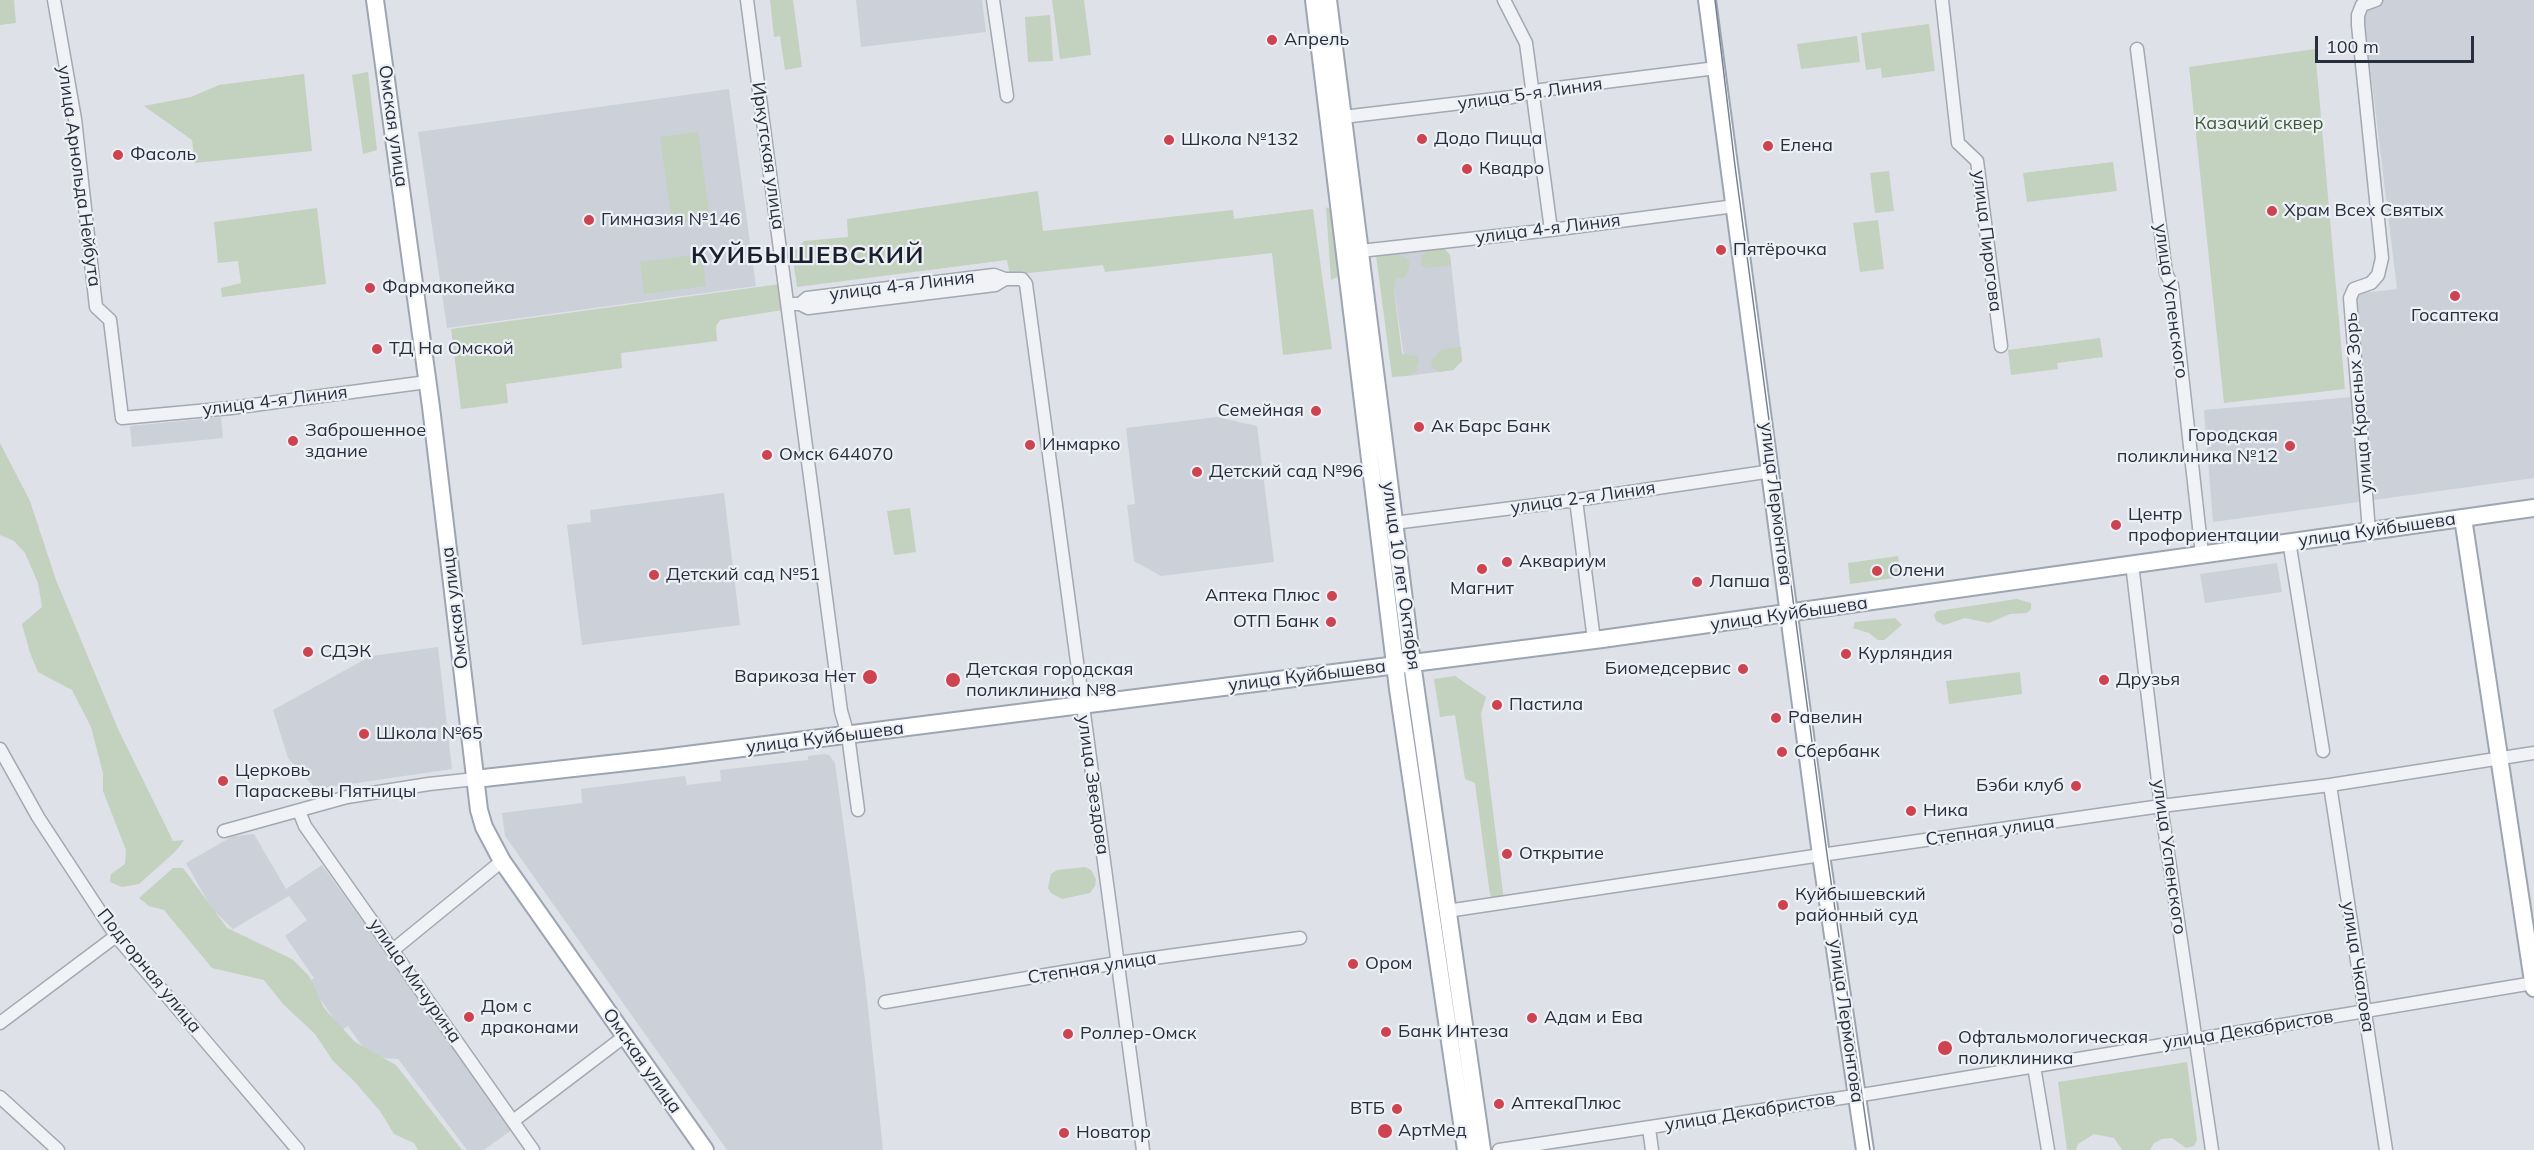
<!DOCTYPE html>
<meta charset="utf-8">
<style>
body{margin:0}
#map{position:relative;width:2534px;height:1150px;overflow:hidden;background:#dee1e7;font-family:Mulish,sans-serif}
canvas{display:block}
.scale{position:absolute;left:2315px;top:36px;width:159px;height:27px;box-sizing:border-box;border:3px solid #272e3e;border-top:0;padding-left:8px;font-size:18px;line-height:21px;white-space:nowrap;color:#272e3e;-webkit-text-stroke:4px #edf0f5;paint-order:stroke}
</style>
<div id="map">
<canvas width="2534" height="1150"></canvas>
<div class="scale">100 m</div>
</div>
<script>
const ctx = document.querySelector('canvas').getContext('2d');
ctx.lineJoin = 'round';
function fill(path, color) { ctx.fillStyle = color; ctx.fill(path, 'evenodd'); }
const shape = rows => new Path2D(rows.map(r => 'M' + r).join(''));
function stroke(path, color, width, dash) { ctx.strokeStyle = color; ctx.lineWidth = width; ctx.lineCap = dash ? 'butt' : 'round'; ctx.setLineDash(dash || []); ctx.stroke(path); }
function drawText(font, color, halo, rows, align = 'center') {
  ctx.font = font + ' Mulish,sans-serif'; ctx.lineWidth = 4.5; ctx.setLineDash([]); ctx.textBaseline = 'middle'; ctx.strokeStyle = halo; ctx.fillStyle = color; for (const [text, x, y, turn = 0] of rows) {
    ctx.save(); ctx.translate(x, y); ctx.rotate((+turn || 0) * Math.PI / 180); ctx.textAlign = isNaN(turn) ? turn : align; if (halo) ctx.strokeText(text, 0, 0); ctx.fillText(text, 0, 0); ctx.restore();
  }
}
const built = shape([
 [856,0,982,0,986,32,861,47],
 [2362,0,2534,0,2534,478,2213,522,2204,410,2363,396,2354,294,2397,289],
 [729,89,756,286,447,328,418,132],
 [1443,247,1450,255,1462,361,1453,370,1407,376,1394,290,1393,253],
 [221,417,223,438,132,447,130,426],
 [1217,417,1257,426,1274,562,1161,576,1134,561,1127,505,1135,504,1126,428],
 [724,493,740,625,582,645,567,525,591,522,590,510],
 [2277,563,2282,592,2205,603,2200,574],
 [438,647,452,769,316,789,288,758,273,710,371,656],
 [825,754,829,755,835,763,865,980,883,1150,727,1150,505,836,502,813,582,803,581,789,685,776,687,785,721,781,720,770,808,760,808,756],
 [254,834,286,889,322,865,513,1129,484,1150,467,1150,398,1059,370,1057,348,1026,342,1030,308,982,314,978,285,936,307,920,289,896,233,929,212,909,186,863,233,836]
]);
const green = shape([
 [0,0,14,0,16,23,0,25],
 [770,0,793,0,802,67,785,70,780,36,774,37],
 [1052,0,1084,0,1091,55,1060,59],
 [1050,15,1053,61,1028,62,1025,17],
 [1929,24,1935,71,1882,78,1881,68,1866,70,1861,33],
 [1857,36,1860,62,1801,69,1797,44],
 [2315,49,2345,389,2224,403,2189,67],
 [368,72,377,150,363,154,352,75],
 [304,74,312,151,195,163,192,140,144,106,191,97,219,85],
 [698,132,710,218,672,224,660,137],
 [2113,162,2117,191,2027,202,2023,173],
 [1889,171,1894,211,1875,213,1870,173],
 [1038,191,1043,231,1233,210,1234,219,1313,209,1332,349,1283,355,1272,253,1105,272,1103,265,1010,275,1007,260,797,287,792,253,804,241,848,237,847,219],
 [1326,207,1331,210,1339,276,1331,280],
 [317,208,326,284,222,297,221,288,241,283,238,261,218,263,214,222],
 [1878,220,1884,269,1860,272,1853,223],
 [1443,247,1450,255,1451,265,1428,268,1421,265,1421,257,1429,249],
 [1393,253,1403,256,1409,261,1409,268,1404,278,1396,279,1394,290,1402,354,1417,356,1419,361,1416,372,1407,376,1392,377,1376,255],
 [702,254,706,286,644,294,640,262],
 [780,284,783,310,720,320,716,326,717,341,621,353,622,368,506,384,508,403,461,409,451,329],
 [2100,338,2103,357,2057,363,2058,369,2011,375,2008,350],
 [1461,347,1462,361,1453,370,1439,372,1434,369,1431,365,1432,360,1442,349],
 [0,443,30,501,56,580,118,729,173,841,184,840,177,850,139,884,122,887,110,882,111,874,125,864,126,850,103,791,103,773,91,727,72,690,38,672,30,653,22,624,42,607,38,583,25,553,14,541,0,535],
 [910,508,916,552,894,555,887,511],
 [1898,556,1901,577,1850,584,1848,563],
 [2017,599,2031,603,2031,609,2027,613,2010,614,1989,623,1965,618,1944,625,1936,621,1934,615,1937,611],
 [1895,618,1902,625,1884,640,1878,640,1869,633,1853,628,1855,622],
 [2020,672,2022,694,1949,704,1946,681],
 [1455,676,1486,697,1481,714,1504,901,1496,901,1490,895,1475,783,1465,779,1455,715,1440,717,1434,679],
 [1085,867,1091,870,1096,879,1095,886,1090,893,1062,899,1051,893,1048,888,1051,874,1057,870],
 [173,868,183,868,227,928,292,959,309,976,324,1008,355,1042,396,1065,462,1150,418,1150,414,1143,394,1134,380,1111,354,1081,333,1061,315,1034,283,1004,264,980,212,968,164,910,149,906,139,898],
 [2187,1062,2197,1140,2194,1146,2186,1148,2172,1138,2162,1139,2154,1143,2150,1150,2122,1150,2114,1138,2094,1134,2078,1144,2076,1150,2067,1150,2058,1082]
]);
const minor = shape([
 [54,0,75,119,96,307,110,320,122,418,231,408,427,382],
 [747,0,841,711,848,735,858,810],
 [993,0,1007,96],
 [1504,0,1526,43,1551,230],
 [1942,0,1958,143,1977,161,2001,346],
 [2137,49,2166,273,2172,285,2202,554],
 [1343,117,1512,97,1541,90,1716,68],
 [1360,251,1551,230,1735,206],
 [794,304,800,304,808,308,995,285,1005,279],
 [800,304,807,298,994,275,1005,279,1022,279,1026,284,1143,1150],
 [1576,500,1594,640],
 [1394,523,1576,500,1772,471],
 [2369,531,2350,298,2354,289,2371,283,2378,275,2382,258,2358,25,2358,15,2362,5,2376,0],
 [2289,541,2323,751],
 [2132,564,2161,806,2212,1150],
 [0,749,38,817,116,936,298,1150],
 [2330,785,2386,1150],
 [299,811,305,826,533,1150],
 [224,831,347,797,429,784,475,779],
 [1447,911,1821,855,2161,806,2330,785,2534,753],
 [393,950,502,861],
 [885,1002,1117,963,1300,938],
 [0,1023,116,936],
 [2034,1066,2048,1150],
 [0,1097,58,1150],
 [513,1121,625,1036],
 [1649,1128,1652,1150],
 [1499,1150,1874,1093,2534,983]
]);
const major = shape([
 [375,0,431,407,479,810,484,827,502,861,705,1150],
 [1314,0,1398,689,1466,1150],
 [1328,0,1412,663,1482,1150],
 [1707,0,1821,855,1865,1150],
 [2463,518,2534,988],
 [475,779,663,758,1602,639,2534,508]
]);
const tram = shape([
 [1715,0,1735,166,1827,854,1870,1150]
]);
const markers = [
 [1272,40,6,"#cd4350"],
 [1422,139,6,"#cd4350"],
 [1169,140,6,"#cd4350"],
 [1768,146,6,"#cd4350"],
 [118,155,6,"#cd4350"],
 [1467,169,6,"#cd4350"],
 [2272,211,6,"#cd4350"],
 [589,220,6,"#cd4350"],
 [1721,250,6,"#cd4350"],
 [370,288,6,"#cd4350"],
 [2455,296,6,"#cd4350"],
 [377,349,6,"#cd4350"],
 [1316,411,6,"#cd4350"],
 [1419,427,6,"#cd4350"],
 [293,441,6,"#cd4350"],
 [1030,445,6,"#cd4350"],
 [2290,446,6,"#cd4350"],
 [767,455,6,"#cd4350"],
 [1197,472,6,"#cd4350"],
 [2116,525,6,"#cd4350"],
 [1507,562,6,"#cd4350"],
 [1482,569,6,"#cd4350"],
 [1877,571,6,"#cd4350"],
 [654,575,6,"#cd4350"],
 [1697,582,6,"#cd4350"],
 [1332,596,6,"#cd4350"],
 [1331,622,6,"#cd4350"],
 [308,652,6,"#cd4350"],
 [1846,654,6,"#cd4350"],
 [1743,669,6,"#cd4350"],
 [870,677,8,"#cd4350"],
 [953,680,8,"#cd4350"],
 [2104,680,6,"#cd4350"],
 [1497,705,6,"#cd4350"],
 [1776,718,6,"#cd4350"],
 [364,734,6,"#cd4350"],
 [1782,752,6,"#cd4350"],
 [223,781,6,"#cd4350"],
 [2076,786,6,"#cd4350"],
 [1911,811,6,"#cd4350"],
 [1507,854,6,"#cd4350"],
 [1783,905,6,"#cd4350"],
 [1353,964,6,"#cd4350"],
 [469,1017,6,"#cd4350"],
 [1532,1018,6,"#cd4350"],
 [1386,1032,6,"#cd4350"],
 [1068,1034,6,"#cd4350"],
 [1945,1048,8,"#cd4350"],
 [1499,1104,6,"#cd4350"],
 [1397,1109,6,"#cd4350"],
 [1385,1131,8,"#cd4350"],
 [1064,1133,6,"#cd4350"]
];
const poiNames = [
 ["Апрель",1284,40],
 ["Додо Пицца",1434,139],
 ["Школа №132",1181,140],
 ["Елена",1780,146],
 ["Фасоль",130,155],
 ["Квадро",1479,169],
 ["Храм Всех Святых",2284,211],
 ["Гимназия №146",601,220],
 ["Пятёрочка",1733,250],
 ["Фармакопейка",382,288],
 ["Госаптека",2455,316,"center"],
 ["ТД На Омской",389,349],
 ["Семейная",1304,411,"right"],
 ["Ак Барс Банк",1431,427],
 ["Заброшенное",305,431],
 ["здание",305,452],
 ["Городская",2278,436,"right"],
 ["поликлиника №12",2278,457,"right"],
 ["Инмарко",1042,445],
 ["Омск 644070",779,455],
 ["Детский сад №96",1209,472],
 ["Центр",2128,515],
 ["профориентации",2128,536],
 ["Аквариум",1519,562],
 ["Олени",1889,571],
 ["Детский сад №51",666,575],
 ["Лапша",1709,582],
 ["Магнит",1482,589,"center"],
 ["Аптека Плюс",1320,596,"right"],
 ["ОТП Банк",1319,622,"right"],
 ["СДЭК",320,652],
 ["Курляндия",1858,654],
 ["Биомедсервис",1731,669,"right"],
 ["Детская городская",966,670],
 ["поликлиника №8",966,691],
 ["Варикоза Нет",856,677,"right"],
 ["Друзья",2116,680],
 ["Пастила",1509,705],
 ["Равелин",1788,718],
 ["Школа №65",376,734],
 ["Сбербанк",1794,752],
 ["Церковь",235,771],
 ["Параскевы Пятницы",235,792],
 ["Бэби клуб",2064,786,"right"],
 ["Ника",1923,811],
 ["Открытие",1519,854],
 ["Куйбышевский",1795,895],
 ["районный суд",1795,916],
 ["Ором",1365,964],
 ["Дом с",481,1007],
 ["драконами",481,1028],
 ["Адам и Ева",1544,1018],
 ["Банк Интеза",1398,1032],
 ["Роллер-Омск",1080,1034],
 ["Офтальмологическая",1958,1038],
 ["поликлиника",1958,1059],
 ["АптекаПлюс",1511,1104],
 ["ВТБ",1385,1109,"right"],
 ["АртМед",1398,1131],
 ["Новатор",1076,1133]
];
const streetNames = [
 ["улица 5-я Линия",1530,94,-8],
 ["Омская улица",393,126,82],
 ["Иркутская улица",768,156,82],
 ["улица Арнольда Нейбута",79,176,82],
 ["улица 4-я Линия",1548,229,-7],
 ["улица Пирогова",1987,241,83],
 ["улица 4-я Линия",902,286,-7],
 ["улица Успенского",2171,301,82],
 ["улица 4-я Линия",275,401,-7],
 ["улица Красных Зорь",2359,403,-95],
 ["улица 2-я Линия",1583,498,-8],
 ["улица Лермонтова",1776,504,83],
 ["улица Куйбышева",2377,530,-8],
 ["улица 10 лет Октября",1401,576,82],
 ["Омская улица",455,608,-97],
 ["улица Куйбышева",1789,614,-8],
 ["улица Куйбышева",1307,676,-7],
 ["улица Куйбышева",825,738,-7],
 ["улица Звездова",1093,785,82],
 ["Степная улица",1990,831,-8],
 ["улица Успенского",2169,857,82],
 ["улица Чкалова",2358,967,81],
 ["Степная улица",1092,968,-9],
 ["Подгорная улица",149,971,51],
 ["улица Мичурина",415,981,55],
 ["улица Лермонтова",1846,1021,82],
 ["улица Декабристов",2248,1030,-9],
 ["Омская улица",642,1061,55],
 ["улица Декабристов",1750,1112,-9]
];
const parkNames = [
 ["Казачий сквер",2259,124]
];
const districtNames = [
 ["КУЙБЫШЕВСКИЙ",808,256]
];
fill(built, '#ccd0d9');
fill(green, '#c3d1bf');
stroke(minor, '#a3a8b1', 15);
stroke(major, '#9da5b3', 20);
stroke(minor, '#f0f2f6', 12);
stroke(major, '#fff', 16);
stroke(tram, '#778091', 1.5);
for (const [x, y, r, color] of markers) { const dot = new Path2D(); dot.arc(x, y, r, 0, 2 * Math.PI); ctx.fillStyle = color; ctx.fill(dot); stroke(dot, '#edf0f5', 2); }
drawText('18px', '#272e3e', '#edf0f5', poiNames, 'left');
drawText('18px', '#272e3e', '#edf0f5', streetNames);
drawText('18px', '#3a5a35', '#edf0f5', parkNames);
ctx.letterSpacing = '1.5px';
drawText('bold 24px', '#1a202f', '#edf0f5', districtNames);
ctx.letterSpacing = '0px';
</script>
